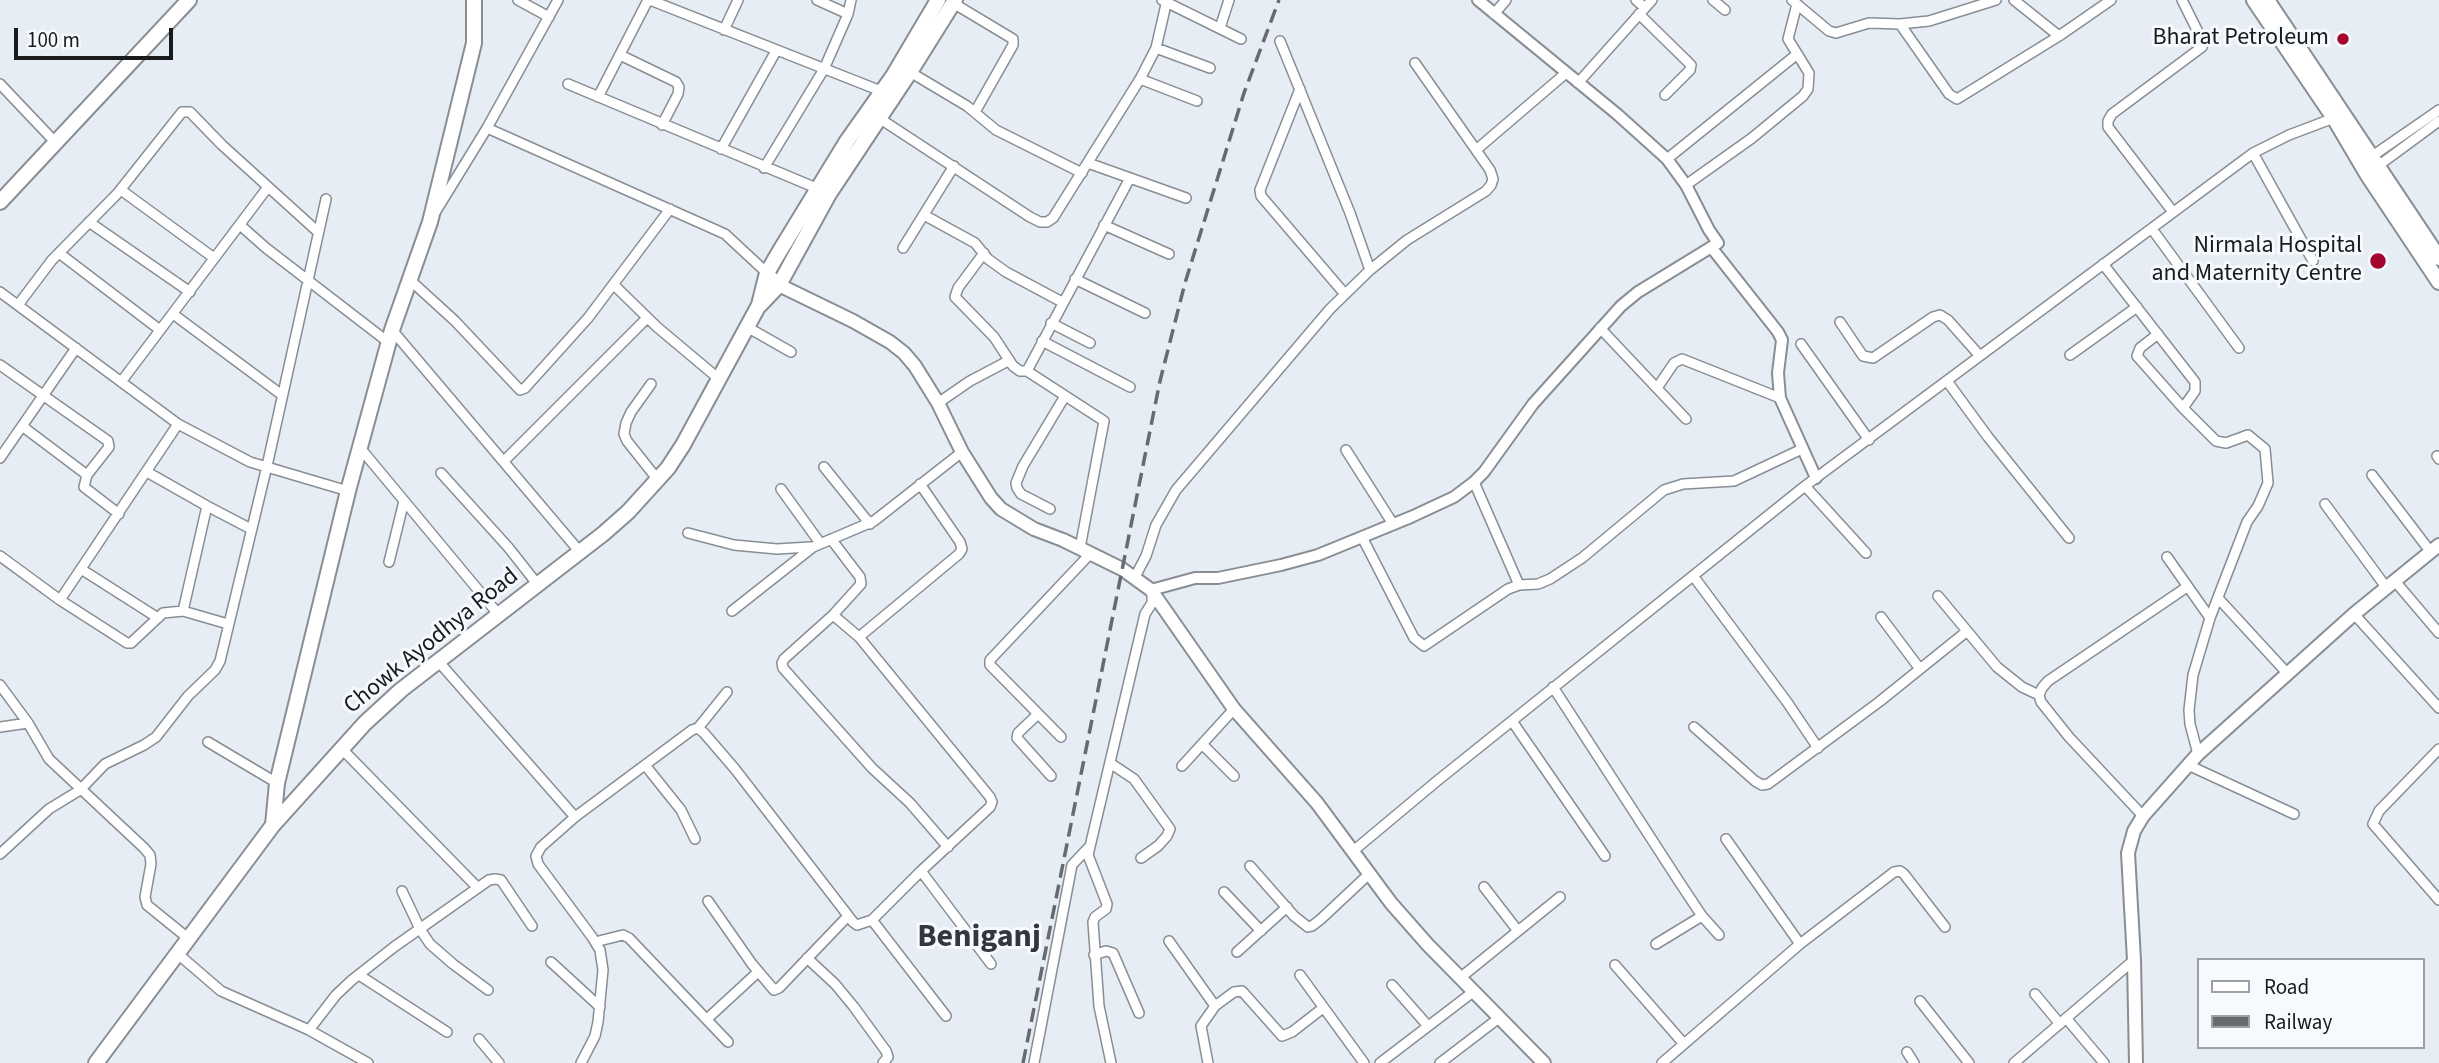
<!DOCTYPE html>
<style>
body{margin:0}
#map{position:relative;width:2439px;height:1063px;overflow:hidden;background:#e7edf4;font-family:"Source Sans 3",sans-serif}
canvas{display:block}
.legend{position:absolute;left:2197px;top:958px;width:228px;height:91px;box-sizing:border-box;background:#f6fafe;border:2px solid #9da0a4;margin:0;padding:9px 12px;list-style:none;font-size:21px;color:#181a1c}
.legend li{display:flex;align-items:center;gap:14px;height:35px}
.legend b{width:35px;border:2px solid #9da0a4}
.scale{position:absolute;left:14px;top:28px;width:159px;height:32px;box-sizing:border-box;border:4px solid #181a1c;border-top:0;padding-left:9px;font-size:21px;line-height:24px;white-space:nowrap;color:#181a1c;-webkit-text-stroke:5px #f6fafe;paint-order:stroke}
</style>
<div id="map">
<canvas width="2439" height="1063"></canvas>
<ul class="legend">
<li><b style="height:9px;background:#fff"></b>Road</li>
<li><b style="height:9px;background:#676b6f"></b>Railway</li>
</ul>
<div class="scale">100 m</div>
</div>
<script>
const ctx = document.querySelector('canvas').getContext('2d');
ctx.lineJoin = 'round';
const shape = rows => new Path2D(rows.map(r => 'M' + r).join(''));
function stroke(path, color, width, dash) { ctx.strokeStyle = color; ctx.lineWidth = width; ctx.lineCap = dash ? 'butt' : 'round'; ctx.setLineDash(dash || []); ctx.stroke(path); }
function drawText(font, color, halo, rows, align = 'center') {
  ctx.font = font + ' "Source Sans 3",sans-serif'; ctx.lineWidth = 6; ctx.setLineDash([]); ctx.textBaseline = 'middle'; ctx.strokeStyle = halo; ctx.fillStyle = color; for (const [text, x, y, turn = 0] of rows) {
    ctx.save(); ctx.translate(x, y); ctx.rotate((+turn || 0) * Math.PI / 180); ctx.textAlign = isNaN(turn) ? turn : align; if (halo) ctx.strokeText(text, 0, 0); ctx.fillText(text, 0, 0); ctx.restore();
  }
}
const minor = shape([
 [518,0,549,17],
 [650,0,886,93],
 [817,0,848,14],
 [1162,0,1241,39],
 [1636,0,1645,8],
 [1713,0,1725,10],
 [1792,0,1829,31,1836,33,1869,23,1900,24,1929,21,1996,0],
 [2014,0,2059,36],
 [953,3,1013,39,1013,45,975,112],
 [1494,14,1506,0],
 [1639,14,1691,65,1690,70,1665,95],
 [1900,24,1949,94,1957,99,2059,36,2111,0],
 [1220,28,1229,0],
 [724,30,738,0],
 [1280,41,1350,213,1370,270],
 [1156,48,1210,68],
 [620,55,676,82,679,87,678,94,662,125],
 [910,72,967,106,996,130,1082,173],
 [1140,79,1197,101],
 [1578,83,1652,0],
 [0,84,56,143],
 [568,84,821,190],
 [1300,89,1260,190,1261,196,1344,293],
 [598,97,648,0],
 [879,118,1030,217,1040,222,1047,222,1053,218,1140,79,1156,48,1167,0],
 [487,128,725,234,767,273],
 [721,149,776,51],
 [1476,150,1566,73],
 [2253,153,2313,261],
 [2371,157,2439,110],
 [1667,159,1796,55],
 [1088,163,1186,198],
 [2378,166,2439,121],
 [764,168,824,69,848,14,851,0],
 [1686,185,1752,138,1803,96,1808,89,1809,73,1788,39,1797,4],
 [121,190,214,258],
 [436,211,487,128,558,0],
 [2173,212,2108,127,2108,121,2112,114,2202,47,2203,42,2182,0],
 [924,215,975,243,988,259,1006,272,1062,302],
 [89,222,190,292],
 [240,225,266,248,388,342],
 [1104,225,1169,254],
 [2152,229,2239,348],
 [903,248,954,166],
 [59,253,160,330],
 [984,253,958,288,955,297,994,337,1013,366,1020,371,1027,371],
 [2103,264,2195,382,2195,391,2183,408],
 [1075,279,1145,313],
 [410,280,455,321,520,390,525,388,588,318,670,209],
 [614,285,657,327,719,379],
 [0,292,178,424,250,462,348,491],
 [18,305,52,260,117,194,182,112,190,112,222,145,318,232],
 [173,314,282,395],
 [1840,322,1863,356,1873,358,1933,317,1940,315,1948,320,1980,356],
 [1051,323,1090,343],
 [747,327,791,352],
 [1600,328,1686,419],
 [392,330,580,552],
 [2158,334,2140,348,2137,356,2183,408,2216,441,2226,443,2248,435,2265,449,2268,483,2258,506,2247,522,2210,618,2193,675,2189,710,2190,724,2198,754],
 [1042,341,1130,387],
 [1801,344,1869,440],
 [2070,355,2137,307],
 [0,365,108,441,109,447,87,475],
 [1947,381,1988,437,2069,538],
 [121,382,268,187],
 [651,384,631,412,626,423,624,434,627,441,658,480],
 [1657,388,1674,363,1682,359,1780,398],
 [938,403,970,381,1008,361],
 [22,426,87,475,84,487,119,514],
 [361,449,499,615],
 [1346,450,1393,524],
 [2437,456,2439,459],
 [0,458,76,348],
 [504,461,647,318],
 [824,467,870,524],
 [147,472,207,506,183,611],
 [441,473,508,547,538,585],
 [2372,475,2430,551],
 [1474,482,1519,585],
 [1805,486,1866,553],
 [781,489,820,543],
 [2325,504,2386,587],
 [207,506,251,529],
 [1050,509,1021,494,1017,488,1016,483,1023,466,1065,396],
 [688,533,734,545,777,549,810,547],
 [1362,537,1414,638,1424,646,1508,589,1519,585,1538,584,1550,579,1582,558,1664,490,1683,484,1734,481,1802,449],
 [831,539,860,577,861,584,833,615,784,659,782,663,783,668,872,768,910,803,948,847],
 [1080,548,1104,421,1027,371,1130,178],
 [0,556,60,600,127,643,131,643,163,613,183,611,228,624],
 [2167,557,2210,618],
 [389,562,404,501],
 [81,569,158,618],
 [1135,577,1146,556,1156,525,1176,490,1330,309,1370,270,1407,240,1486,191,1491,185,1493,179,1490,170,1415,63],
 [1694,577,1787,702,1818,748],
 [2394,580,2439,633],
 [1938,596,1997,667,2022,687,2039,695],
 [2218,598,2287,673],
 [60,600,178,424],
 [732,611,813,547,874,521,962,452],
 [2354,614,2439,708],
 [833,615,859,637],
 [1881,617,1920,669],
 [438,661,575,817],
 [0,685,28,723,49,759,144,848,150,855,151,864,145,897,147,905,189,939],
 [1553,687,1680,883,1702,916,1719,935],
 [1038,714,1018,733,1017,738,1051,776],
 [1512,721,1605,856],
 [0,727,28,723],
 [1694,727,1755,781,1762,785,1768,784,1879,702,1966,632],
 [698,728,727,692],
 [1061,737,995,670,990,665,990,660,1091,553],
 [208,742,277,783],
 [1202,744,1234,776],
 [341,748,478,888],
 [2439,749,2379,811,2373,824,2439,900],
 [1110,763,1134,779,1170,829,1167,836,1158,846,1141,858],
 [645,765,681,810,695,839],
 [2188,765,2294,814],
 [1182,766,1234,709],
 [2143,816,2069,737,2041,702,2039,695,2042,688,2048,681,2187,587],
 [1726,839,1800,944],
 [1352,852,1437,781,1805,486,2253,153,2289,135,2334,118],
 [0,854,49,809,80,790,105,764,144,745,156,737,188,696,215,670,220,661,267,466,326,199],
 [1250,866,1294,916,1308,927,1312,926,1321,919,1369,874],
 [921,871,991,964],
 [1484,887,1518,931],
 [402,891,420,929,430,944,453,964,488,990],
 [1224,892,1261,931],
 [708,901,752,964,774,990,779,988,848,916],
 [872,920,946,1016],
 [1169,941,1215,1006,1201,1026,1208,1063],
 [595,942,623,935,629,938,728,1042],
 [1656,944,1702,916],
 [1237,952,1287,907],
 [178,954,221,991,309,1030,368,1063],
 [1094,955,1106,951,1113,953,1139,1013],
 [807,958,835,984,854,1007,886,1051,888,1057,883,1063],
 [551,962,600,1007],
 [1615,965,1684,1044],
 [359,975,447,1032],
 [1300,975,1364,1063],
 [1460,978,1560,897],
 [1392,985,1428,1026],
 [2035,994,2060,1024],
 [1920,1001,1969,1063],
 [1215,1006,1234,992,1242,991,1282,1036,1292,1032,1323,1008],
 [2066,1018,2104,1063],
 [707,1019,758,972],
 [309,1030,336,995,352,980,394,947,489,880,495,879,501,880,532,926],
 [479,1039,499,1063],
 [1907,1052,1914,1063],
 [581,1063,595,1036,598,1022,603,970,600,950,592,937,538,864,536,856,541,847,575,817,692,730,698,728,704,733,735,769,853,922,857,925,872,920,921,871,990,807,992,802,990,797,859,637,959,554,962,549,960,542,920,484],
 [1034,1063,1072,865,1088,848],
 [1111,1063,1099,1006,1093,922,1095,917,1106,909,1107,904,1088,855,1145,614,1152,603,1152,592],
 [1380,1063,1473,992],
 [1440,1063,1499,1018],
 [1662,1063,1800,944,1894,872,1900,871,1904,874,1945,927],
 [2014,1063,2134,960]
]);
const tertiary = shape([
 [1711,247,1778,332,1782,340,1778,373,1780,398,1816,478],
 [1151,590,1195,578,1218,578,1281,565,1318,555,1411,517,1454,497,1474,482,1484,472,1533,404,1621,306,1638,292,1718,243,1709,230,1686,185,1667,159,1617,114,1478,0]
]);
const secondary = shape([
 [767,273,779,285,853,321,890,342,904,353,915,366,938,403,962,452,991,498,1001,509,1034,529,1063,540,1122,569,1151,590,1234,709,1317,803,1391,903,1428,945,1544,1063],
 [2136,1063,2134,960,2128,853,2134,831,2143,816,2198,754,2354,614,2439,545]
]);
const primary = shape([
 [2254,0,2334,118,2367,174,2439,282],
 [2267,0,2439,258],
 [0,202,189,0],
 [760,305,779,285,829,194,910,72,955,0],
 [273,825,277,783,348,491,392,330,430,222,474,43,474,0],
 [96,1063,273,825,365,723,401,690,603,534,628,512,668,468,683,445,759,305,767,273,778,254,847,141,893,76,938,0]
]);
const rail = shape([
 [1023,1063,1160,381,1185,283,1244,93,1279,0]
]);
const markers = [
 [2343,39,7,"#a3052e"],
 [2378,261,9,"#a3052e"]
];
const poiNames = [
 ["Bharat Petroleum",2329,39],
 ["Nirmala Hospital",2362,247],
 ["and Maternity Centre",2362,275]
];
const streetNames = [
 ["Chowk Ayodhya Road",432,642,-39]
];
const districtNames = [
 ["Beniganj",979,939]
];
stroke(minor, '#888e94', 12);
stroke(tertiary, '#888e94', 14);
stroke(secondary, '#888e94', 16);
stroke(primary, '#888e94', 18);
stroke(minor, '#fff', 9);
stroke(tertiary, '#fff', 10);
stroke(secondary, '#fff', 12);
stroke(primary, '#fff', 14);
stroke(rail, '#676b6f', 3.5, [14, 7]);
for (const [x, y, r, color] of markers) { const dot = new Path2D(); dot.arc(x, y, r, 0, 2 * Math.PI); ctx.fillStyle = color; ctx.fill(dot); stroke(dot, '#f6fafe', 2.5); }
drawText('24px', '#181a1c', '#f6fafe', poiNames, 'right');
drawText('24px', '#181a1c', '#f6fafe', streetNames);
drawText('bold 32px', '#33373d', '#f6fafe', districtNames);
</script>
